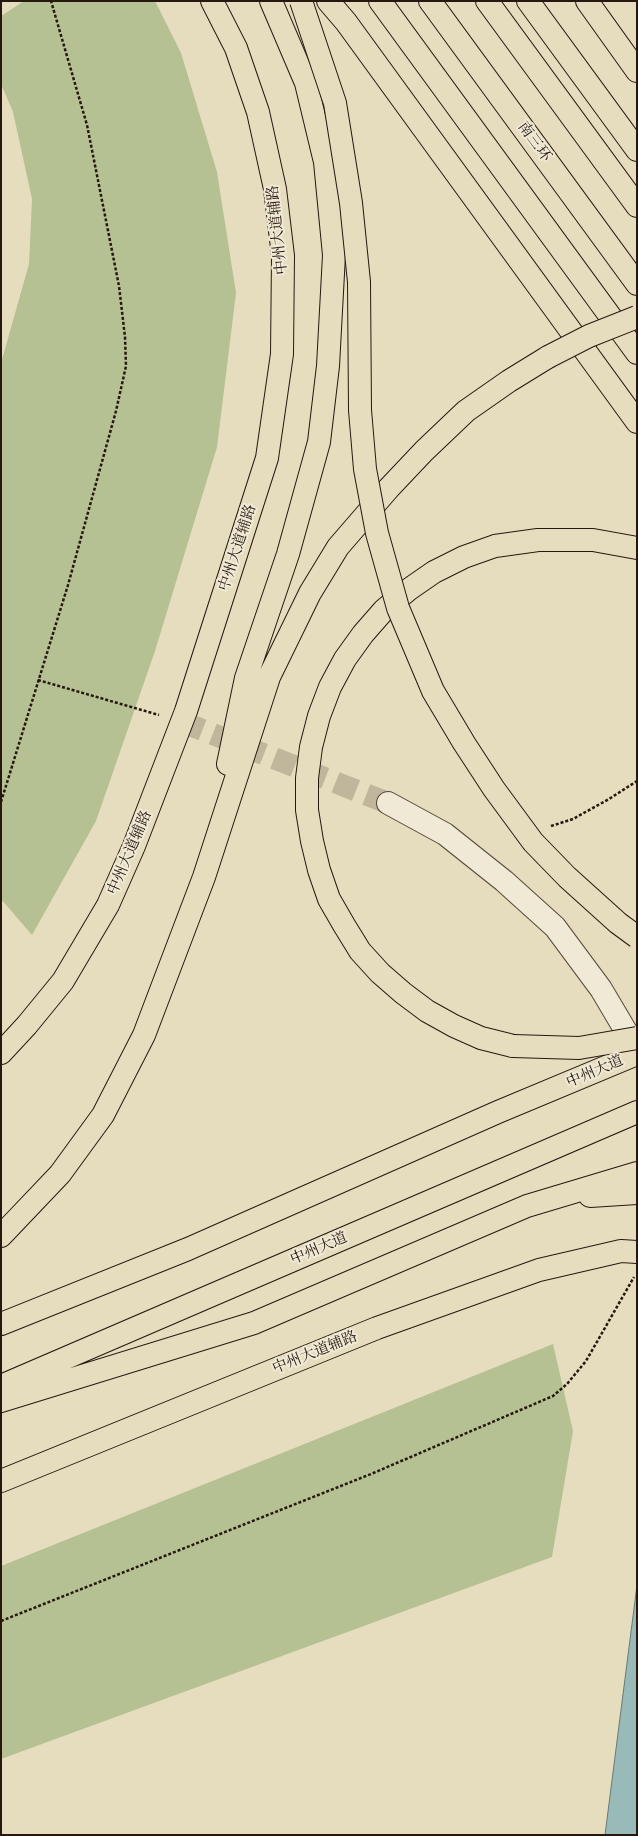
<!DOCTYPE html>
<meta charset="utf-8">
<style>
body{margin:0}
#map{position:relative;width:638px;height:1836px;overflow:hidden;background:#e6ddbf;font-family:"IM FELL French Canon",serif}
canvas{display:block}
.frame{position:absolute;inset:0;border:2px solid #27180f;pointer-events:none}
</style>
<div id="map">
<canvas width="638" height="1836"></canvas>
<div class="frame"></div>
</div>
<script>
const ctx = document.querySelector('canvas').getContext('2d');
ctx.lineJoin = 'round';
function fill(path, color) { ctx.fillStyle = color; ctx.fill(path, 'evenodd'); }
const shape = rows => new Path2D(rows.map(r => 'M' + r).join(''));
function stroke(path, color, width, dash) { ctx.strokeStyle = color; ctx.lineWidth = width; ctx.lineCap = dash ? 'butt' : 'round'; ctx.setLineDash(dash || []); ctx.stroke(path); }
function drawText(font, color, halo, rows, align = 'center') {
  ctx.font = font + ' "IM FELL French Canon","Noto Serif SC",serif'; ctx.lineWidth = 4; ctx.setLineDash([]); ctx.textBaseline = 'middle'; ctx.strokeStyle = halo; ctx.fillStyle = color; for (const [text, x, y, turn = 0] of rows) {
    ctx.save(); ctx.translate(x, y); ctx.rotate((+turn || 0) * Math.PI / 180); ctx.textAlign = isNaN(turn) ? turn : align; if (halo) ctx.strokeText(text, 0, 0); ctx.fillText(text, 0, 0); ctx.restore();
  }
}
const green = shape([
 [24,1,155,1,181,53,217,172,236,293,217,447,155,651,96,821,32,935,1,899,1,363,29,264,32,199,13,112,1,84,1,16],
 [553,1344,573,1431,552,1557,1,1759,1,1566]
]);
const water = shape([
 [637,1585,637,1835,605,1835,637,1585]
]);
const streetTunnel = shape([
 [182,722,388,803]
]);
const path = shape([
 [38,680,159,715],
 [1,802,68,585,116,411,126,366,125,337,119,286,87,125,51,1],
 [551,826,573,819,609,799,637,781],
 [1,1621,371,1474,553,1396,567,1384,586,1361,634,1277]
]);
const street = shape([
 [388,803,445,834,504,881,555,927,601,989,637,1050]
]);
const primary = shape([
 [1,1053,27,1025,63,981,108,905,134,846,186,711,267,458,282,354,283,256,275,189,258,112,236,48,212,1],
 [1,1481,377,1328,539,1270,621,1251,637,1252]
]);
const highway = shape([
 [328,1,346,22,637,422],
 [380,1,637,353],
 [430,1,637,284],
 [487,1,637,206],
 [528,1,637,150],
 [587,1,637,71],
 [228,764,246,678,288,554,319,442,328,366,334,255,325,162,306,83,271,1],
 [513,1046,481,1038,454,1026,427,1011,403,993,380,973,360,951,344,925,329,899,319,870,312,841,307,810,307,778,311,747,319,716,330,687,345,659,363,634,384,610,408,590,434,572,464,557,495,546,538,540,593,540,637,548],
 [590,1196,637,1193],
 [1,1236,60,1174,103,1115,144,1035,204,877,269,677,310,593,338,547,389,488,424,451,466,411,509,381,548,357],
 [1,1324,188,1249,498,1112,637,1054],
 [1,1386,637,1112],
 [1,1401,254,1323,527,1206,637,1173]
]);
const highwayBridge = shape([
 [301,1,335,103,351,203,359,282,360,410,365,469,377,533,398,608,433,691,464,743,494,789,533,842,567,877,618,923,637,937],
 [548,357,589,336,637,317],
 [513,1046,579,1048,637,1038]
]);
const streetNames = [
 ["南三环",534,142,54],
 ["中州大道辅路",278,230,-96],
 ["中州大道辅路",238,548,-72],
 ["中州大道辅路",130,853,-67],
 ["中州大道",595,1072,-23],
 ["中州大道",319,1249,-23],
 ["中州大道辅路",315,1353,-22]
];
fill(green, '#b5c192');
fill(water, '#98bab9');
stroke(water, '#6b7975', 1);
stroke(streetTunnel, '#c0b69c', 22, [22, 11]);
stroke(street, '#57493b', 24);
stroke(primary, '#27180f', 24);
stroke(highway, '#27180f', 24);
stroke(path, '#27180f', 2.5, [3, 2]);
stroke(street, '#efe9d5', 22);
stroke(primary, '#e6ddbf', 22);
stroke(highway, '#e6ddbf', 22);
stroke(highwayBridge, '#27180f', 24, []);
stroke(highwayBridge, '#e6ddbf', 22);
drawText('15px', '#27180f', '#efe9d5', streetNames);
</script>
